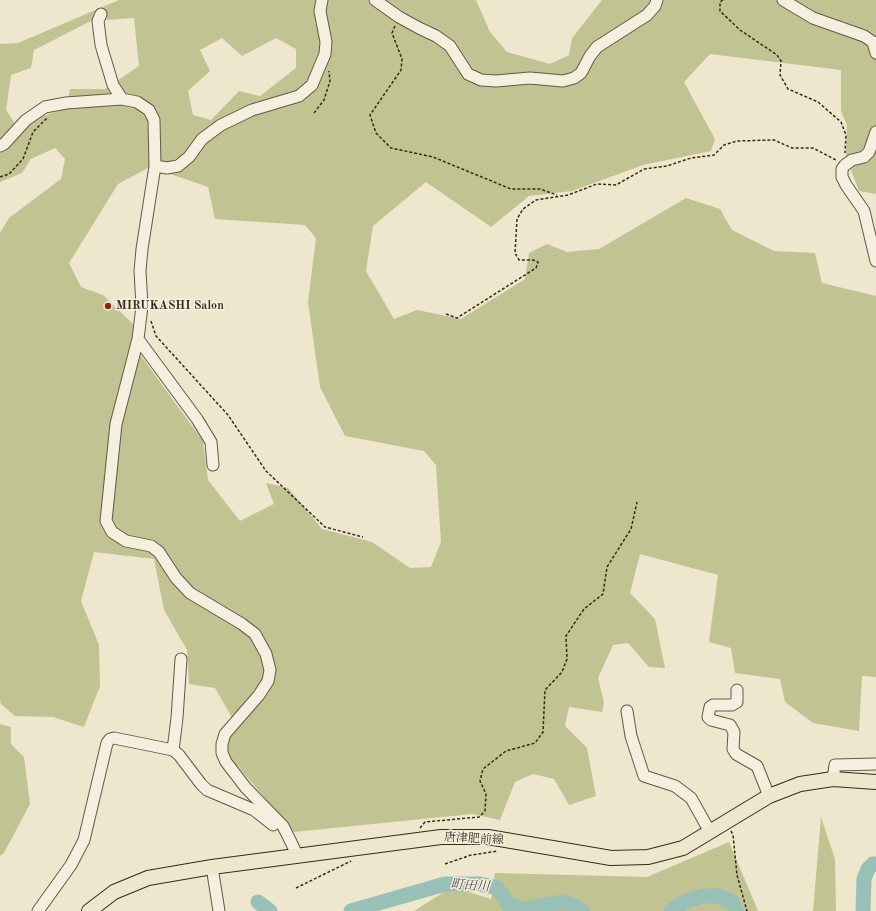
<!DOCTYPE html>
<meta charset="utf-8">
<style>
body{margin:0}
canvas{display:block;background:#eee6cd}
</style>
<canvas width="876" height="911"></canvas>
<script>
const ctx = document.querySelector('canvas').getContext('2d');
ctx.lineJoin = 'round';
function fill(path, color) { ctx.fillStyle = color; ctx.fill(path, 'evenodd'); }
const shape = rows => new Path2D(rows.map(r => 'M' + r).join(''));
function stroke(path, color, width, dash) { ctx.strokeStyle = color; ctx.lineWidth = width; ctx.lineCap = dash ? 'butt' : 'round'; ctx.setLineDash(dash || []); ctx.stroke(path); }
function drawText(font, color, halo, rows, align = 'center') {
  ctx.font = font + ' "Old Standard TT","Noto Serif JP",serif'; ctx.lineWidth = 3; ctx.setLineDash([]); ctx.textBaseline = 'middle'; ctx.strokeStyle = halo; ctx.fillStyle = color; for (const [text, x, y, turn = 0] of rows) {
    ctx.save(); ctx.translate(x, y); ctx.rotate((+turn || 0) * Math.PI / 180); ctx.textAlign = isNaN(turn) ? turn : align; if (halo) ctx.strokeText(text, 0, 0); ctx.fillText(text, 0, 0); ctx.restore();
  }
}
const green = shape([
 [119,0,476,0,490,32,507,52,550,64,569,55,572,38,602,0,876,0,876,194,859,191,846,157,847,125,841,111,841,70,710,54,684,82,715,139,711,151,643,165,572,191,529,196,491,227,426,182,373,226,366,271,394,319,417,310,461,319,525,279,529,253,547,244,567,252,599,249,686,198,720,209,732,230,774,251,815,253,822,283,876,296,876,677,862,676,859,731,813,723,785,702,780,679,735,673,731,648,709,642,718,575,640,554,630,593,655,619,665,668,649,667,628,643,613,645,598,678,604,702,602,712,569,707,565,726,587,748,596,796,569,805,554,779,533,774,515,782,500,820,472,814,294,832,228,755,228,739,237,726,215,688,189,684,187,650,164,610,154,559,94,552,81,601,99,645,100,686,84,727,53,717,15,716,1,704,0,700,0,233,9,218,61,179,65,159,55,148,31,159,22,173,0,182,0,44,18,43],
 [134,18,139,66,105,89,70,89,67,108,16,125,6,110,11,75,31,68,34,50,91,21],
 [222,38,242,56,276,38,296,49,296,68,260,96,239,91,211,120,193,115,188,91,210,71,200,50],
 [150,167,208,187,215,219,305,225,316,238,308,302,320,387,345,436,424,451,436,465,441,542,431,567,410,568,372,542,322,529,288,488,266,483,274,504,240,521,208,480,203,441,133,345,135,326,103,295,81,287,69,263,118,184],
 [0,724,11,727,11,744,24,757,30,804,4,853,0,856],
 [821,817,835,859,836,911,813,911],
 [729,842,758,911,414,911,452,887,491,899,495,873,647,877]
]);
const river = shape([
 [258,902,270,911],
 [351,911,445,884,480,884,497,888,508,904,523,909,563,902,576,907,582,911],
 [671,911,686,901,703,896,718,896,732,902,737,911],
 [863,911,864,879,868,869,873,864,876,864]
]);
const path = shape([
 [723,0,720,2,720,11,740,30,777,55,781,61,780,75,788,89,818,102,841,122,846,135,845,153],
 [395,26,392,33,402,59,401,70,370,115,376,133,391,148,433,157,511,189,540,189,557,195],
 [314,113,324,100,330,81,329,71],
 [0,177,9,174,23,159,33,132,48,117],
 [446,314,457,318,536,268,538,262,533,260,519,260,515,253,517,219,523,209,536,200,568,195,597,184,616,185,644,169,667,166,691,158,714,155,724,145,737,141,774,140,792,148,813,148,836,160],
 [151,321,156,336,228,415,266,471,325,527,363,537],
 [420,828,425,822,479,817,485,811,486,794,480,781,483,769,506,751,535,743,543,732,545,690,562,672,567,659,566,636,584,609,603,594,607,567,631,529,637,502],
 [731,831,733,835,737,875,747,911],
 [445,864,471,855,498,851],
 [296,888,351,861]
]);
const minor = shape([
 [375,0,399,17,419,28,436,36,450,46,468,74,481,80,496,81,530,78,563,81,574,78,581,73,590,56,597,47,647,15,655,6,657,0],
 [783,0,813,18,864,36,873,42,876,53],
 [101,14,98,21,101,45,113,85,122,99],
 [876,132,869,152,864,157,852,160,845,165,842,169,842,177,846,185,864,211,876,261],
 [0,146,4,144,26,120,45,107,66,103,122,99,137,102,149,110,154,120,155,166,142,249,140,271,142,306,138,339,116,424,106,521,112,532,126,541,151,546,159,552,176,578,190,593,242,624,255,634,266,654,270,670,268,681,259,695,225,734,222,744,222,753,226,762,246,788,283,826,291,842,297,855],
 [155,166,167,168,178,166,189,157,202,139,221,125,252,110,299,96,312,85,325,54,326,42,320,11,322,0],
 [138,339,197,419,211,442,213,465],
 [737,690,737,702,732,705,713,705,710,707,708,717,711,720,730,725,734,732,733,749,736,754,757,766,769,796],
 [627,711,631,736,644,776,675,786,691,798,710,832],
 [173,750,177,718,181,659],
 [833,779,835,765,876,764],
 [212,867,219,911],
 [38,911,71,865,84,840,107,743,110,739,114,738,173,750,179,755,201,784,207,790,254,810,273,825]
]);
const major = shape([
 [89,911,114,892,148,878,212,867,441,837,488,837,611,858,648,857,683,848,769,796,800,784,833,779,876,782]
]);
const markers = [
 [108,306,4,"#8f2418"]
];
const poiNames = [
 ["MIRUKASHI Salon",116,306]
];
const streetNames = [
 ["唐津肥前線",474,839,3]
];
const waterNames = [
 ["町田川",470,886,4]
];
fill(green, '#c1c393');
stroke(river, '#99c0b6', 15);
stroke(minor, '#645947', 13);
stroke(major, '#362a1a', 16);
stroke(path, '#362a1a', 1.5, [3, 2]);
stroke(minor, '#f4efde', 11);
stroke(major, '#eee6cd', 14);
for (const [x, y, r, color] of markers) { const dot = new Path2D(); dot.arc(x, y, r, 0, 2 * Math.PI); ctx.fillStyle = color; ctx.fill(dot); stroke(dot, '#f4efde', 1.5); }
drawText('bold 12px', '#362a1a', '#f4efde', poiNames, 'left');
drawText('12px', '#362a1a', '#f4efde', streetNames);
drawText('italic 13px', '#4f5041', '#f4efde', waterNames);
</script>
